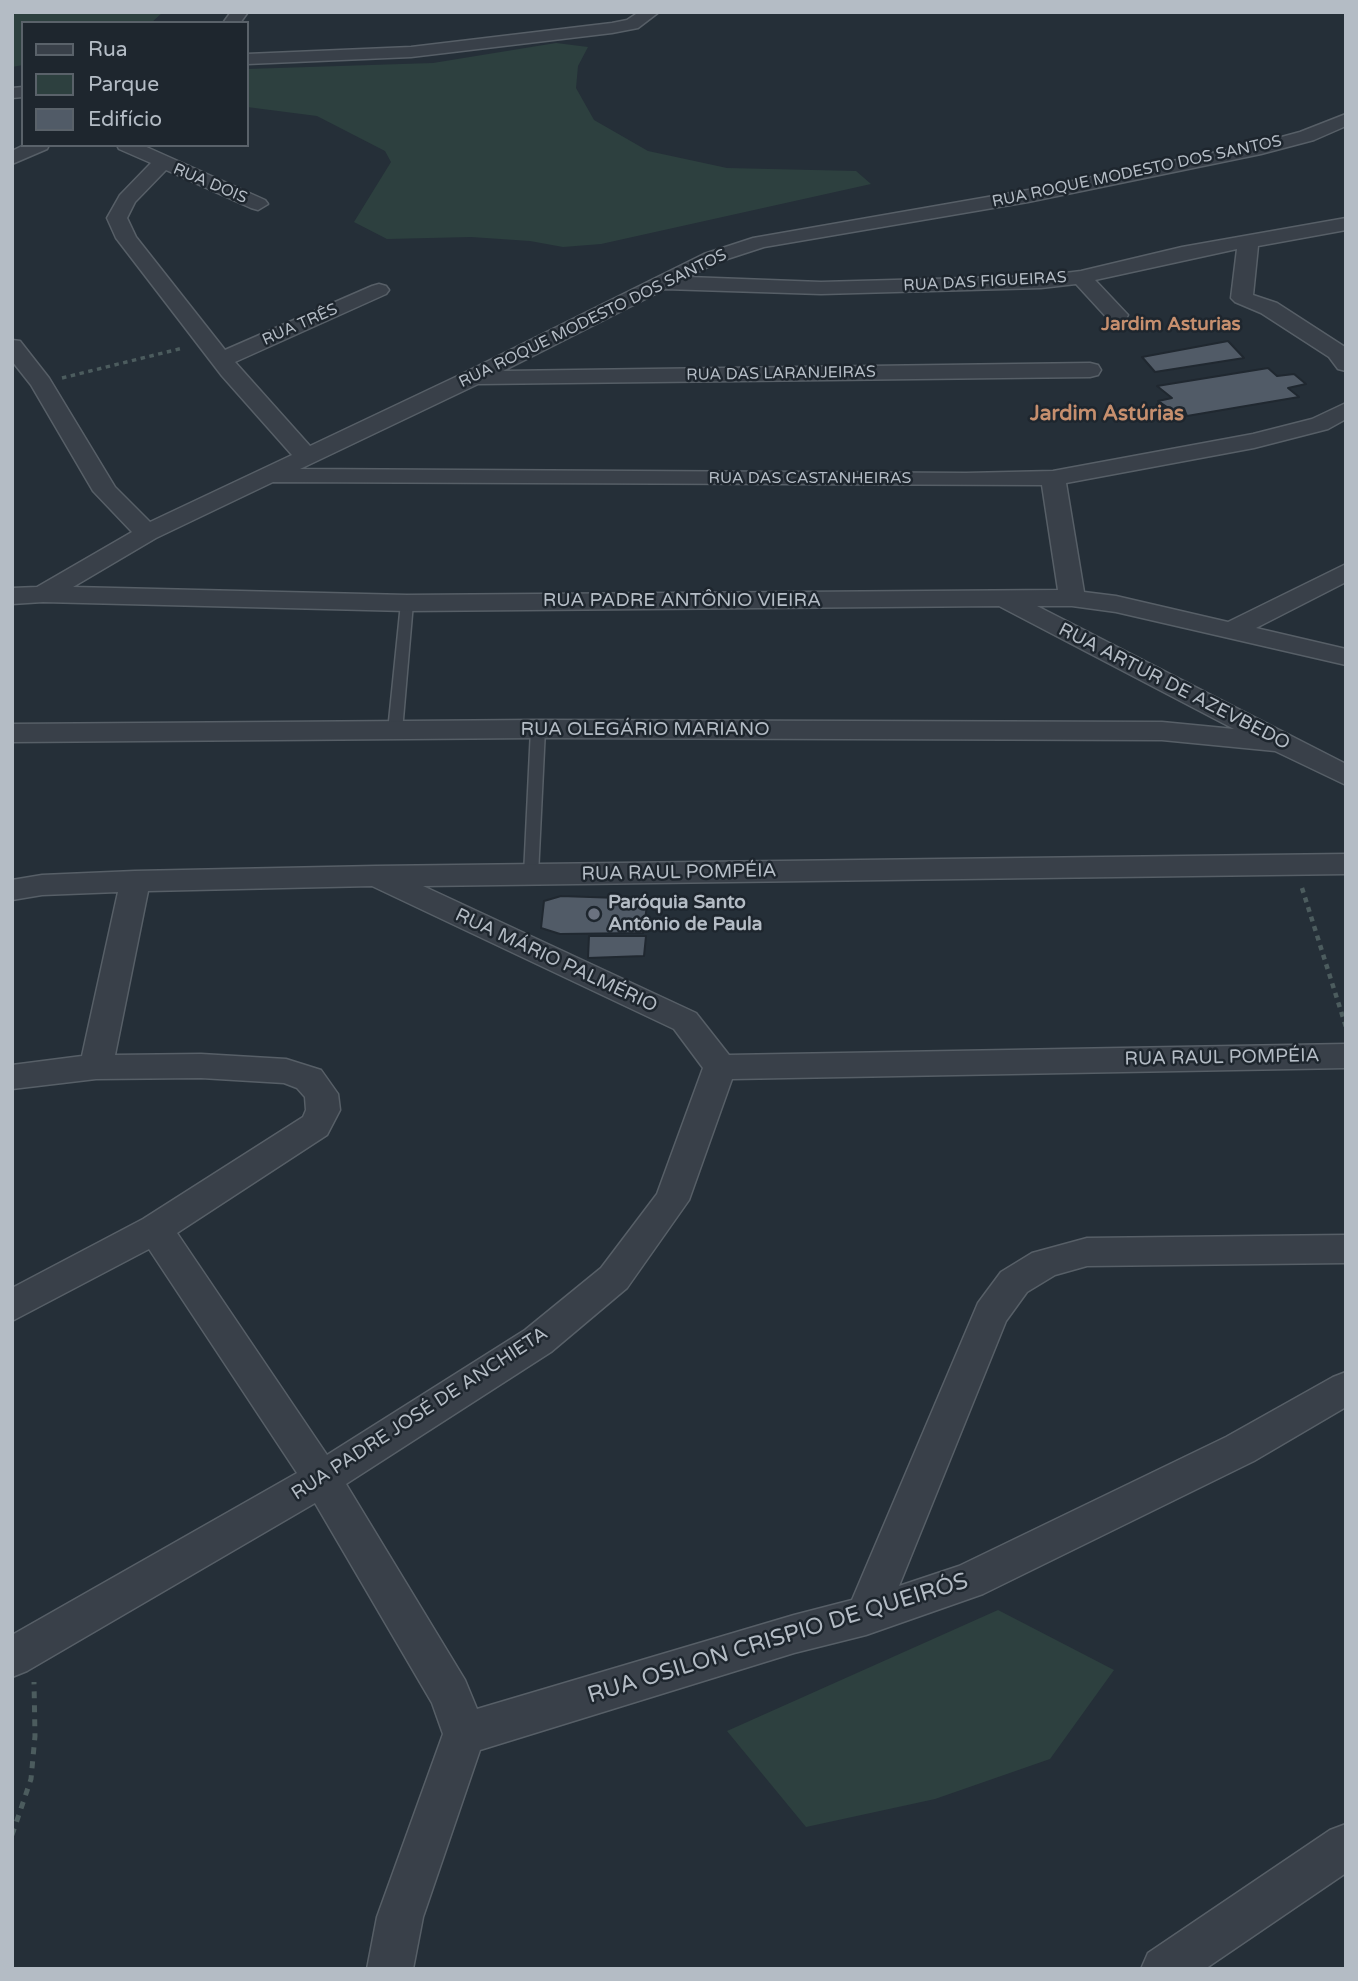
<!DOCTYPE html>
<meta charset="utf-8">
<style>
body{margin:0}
#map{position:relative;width:1358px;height:1981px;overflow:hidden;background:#252f38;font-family:"Varela Round",sans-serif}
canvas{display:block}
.frame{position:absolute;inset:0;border:14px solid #b4bcc5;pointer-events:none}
.legend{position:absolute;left:21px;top:21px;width:228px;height:126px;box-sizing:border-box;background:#1e262e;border:2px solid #5a626a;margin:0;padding:9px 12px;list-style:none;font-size:21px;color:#b4bcc5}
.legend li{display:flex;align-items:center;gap:14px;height:35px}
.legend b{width:35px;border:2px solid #5a626a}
</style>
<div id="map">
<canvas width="1358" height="1981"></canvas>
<div class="frame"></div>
<ul class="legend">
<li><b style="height:9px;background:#394049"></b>Rua</li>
<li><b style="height:19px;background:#2d403f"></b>Parque</li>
<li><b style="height:19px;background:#515b67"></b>Edifício</li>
</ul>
</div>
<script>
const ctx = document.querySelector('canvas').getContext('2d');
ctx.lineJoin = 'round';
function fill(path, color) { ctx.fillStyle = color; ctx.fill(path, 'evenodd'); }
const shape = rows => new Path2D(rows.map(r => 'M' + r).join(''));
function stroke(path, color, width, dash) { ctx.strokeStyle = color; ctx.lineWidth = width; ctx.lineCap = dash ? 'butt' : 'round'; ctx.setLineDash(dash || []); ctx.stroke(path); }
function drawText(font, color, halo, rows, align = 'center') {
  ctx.font = font + ' "Varela Round",sans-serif'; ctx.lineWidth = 5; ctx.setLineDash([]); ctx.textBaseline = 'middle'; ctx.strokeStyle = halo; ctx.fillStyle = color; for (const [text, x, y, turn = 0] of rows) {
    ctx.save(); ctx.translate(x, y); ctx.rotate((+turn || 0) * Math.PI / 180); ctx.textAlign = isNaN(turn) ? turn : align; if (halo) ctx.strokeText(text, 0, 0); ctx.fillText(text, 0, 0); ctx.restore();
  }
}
const green = shape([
 [15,12,163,12,151,23,23,23,23,65,12,67,12,22],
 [556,43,588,47,578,66,576,88,594,120,648,151,727,168,856,171,871,184,601,244,563,247,530,241,471,237,387,239,354,222,391,162,385,151,317,116,247,107,247,69,433,63],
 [998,1610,1114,1670,1050,1759,935,1799,806,1827,727,1731]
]);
const building = shape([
 [1228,341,1244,358,1155,372,1142,357,1228,341],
 [1268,368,1277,376,1294,374,1306,384,1288,388,1299,397,1187,416,1185,411,1176,413,1158,401,1172,398,1157,386,1268,368],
 [561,896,648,899,643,933,560,934,541,928,544,901,561,896],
 [589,936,646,936,644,956,588,958,589,936]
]);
const pathFar2 = shape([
 [62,378,183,348]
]);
const pathFar1 = shape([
 [1302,888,1346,1027]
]);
const path = shape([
 [12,1835,31,1779,35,1736,34,1682]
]);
const service = shape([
 [407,599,413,603,402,731,395,735,388,731,401,603,407,599],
 [538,725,545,729,538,875,531,880,524,875,531,729,538,725]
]);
const minor = shape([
 [231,12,248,12,240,23,223,23,231,12],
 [639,12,659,12,638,28,612,33,411,57,247,64,247,54,411,47,612,23,627,20,639,12],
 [23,87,23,97,12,98,12,88,23,87],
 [1346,114,1346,126,1314,140,1261,154,1028,202,764,247,718,262,688,277,821,282,1041,276,1081,271,1182,247,1346,218,1346,230,1258,246,1253,295,1277,303,1345,347,1346,371,1338,369,1329,357,1261,313,1235,302,1231,298,1237,249,1095,280,1128,315,1125,320,1117,321,1109,320,1076,284,1041,288,821,294,665,289,503,371,1090,363,1098,365,1101,370,1098,375,1090,377,478,384,300,469,966,473,1053,471,1253,434,1312,419,1346,403,1346,419,1328,429,1254,448,1066,483,1084,592,1116,596,1228,622,1346,564,1346,582,1256,628,1346,649,1346,665,1116,612,1072,606,1037,606,1346,764,1346,785,1275,751,1162,740,538,738,12,742,12,724,538,720,1162,722,1234,729,999,606,407,611,43,602,12,604,12,588,37,587,132,532,93,491,31,385,12,361,12,340,20,341,49,378,115,487,150,522,292,455,222,376,116,238,107,218,120,195,151,163,119,149,117,145,142,145,265,200,268,204,258,210,251,208,166,170,135,202,127,218,136,237,225,350,372,286,379,284,386,286,389,290,386,294,235,362,310,446,464,373,704,254,753,238,1028,190,1252,145,1300,132,1346,114],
 [273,482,1042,485,1058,590,407,595,73,587,156,538,273,482],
 [24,145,49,145,47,149,12,164,12,151,24,145],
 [1346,854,1346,874,423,886,696,1013,729,1055,1346,1044,1346,1068,732,1079,689,1200,627,1288,551,1352,346,1484,465,1680,477,1709,794,1615,852,1600,978,1303,1001,1272,1032,1253,1087,1238,1346,1235,1346,1263,1087,1266,1055,1275,1027,1292,1006,1321,899,1586,959,1566,1226,1437,1333,1377,1346,1372,1346,1407,1254,1461,983,1594,866,1635,794,1653,480,1750,423,1917,413,1969,367,1969,377,1917,443,1734,432,1703,315,1503,27,1671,12,1677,12,1635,297,1473,149,1249,12,1321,12,1288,143,1219,303,1117,306,1110,305,1097,297,1088,284,1083,201,1078,96,1079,12,1089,12,1065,82,1056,118,892,42,895,12,900,12,880,42,875,135,871,376,866,1346,854],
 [372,886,674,1029,703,1068,657,1194,601,1268,525,1330,327,1455,177,1233,327,1135,340,1110,338,1094,321,1070,286,1059,201,1054,115,1055,148,891,372,886],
 [1346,1824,1346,1873,1205,1969,1141,1969,1148,1953,1330,1830,1346,1824]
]);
const markers = [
 [594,914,7,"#6b7280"]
];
const farStreetnames = [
 ["RUA ROQUE MODESTO DOS SANTOS",1137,172,-12],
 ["RUA DOIS",210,184,23],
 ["RUA DAS FIGUEIRAS",985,282,-3],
 ["RUA ROQUE MODESTO DOS SANTOS",593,319,-26],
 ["RUA TRÊS",300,325,-24],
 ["RUA DAS LARANJEIRAS",781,374,-1],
 ["RUA DAS CASTANHEIRAS",810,479]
];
const farQuarternames = [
 ["Jardim Asturias",1171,325]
];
const streetNames = [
 ["RUA PADRE ANTÔNIO VIEIRA",682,601],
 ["RUA ARTUR DE AZEVBEDO",1174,687,27],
 ["RUA OLEGÁRIO MARIANO",645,730],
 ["RUA RAUL POMPÉIA",679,873,-1],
 ["RUA MÁRIO PALMÉRIO",556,961,25],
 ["RUA RAUL POMPÉIA",1222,1058,-1],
 ["RUA PADRE JOSÉ DE ANCHIETA",420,1414,-33]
];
const poiNames = [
 ["Paróquia Santo",608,903],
 ["Antônio de Paula",608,925]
];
const farDistrictnames = [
 ["Jardim Astúrias",1107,414]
];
const nearStreetnames = [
 ["RUA OSILON CRISPIO DE QUEIRÓS",778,1639,-17]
];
fill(green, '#2d403f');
fill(building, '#515b67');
stroke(building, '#202830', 2);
stroke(service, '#575f67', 3);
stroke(minor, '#575f67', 3);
stroke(pathFar2, '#4c5c5e', 3.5, [4.5, 4.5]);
stroke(pathFar1, '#4c5c5e', 4.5, [5, 5]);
stroke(path, '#4c5c5e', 5, [7, 7]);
fill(service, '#394049');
fill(minor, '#394049');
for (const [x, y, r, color] of markers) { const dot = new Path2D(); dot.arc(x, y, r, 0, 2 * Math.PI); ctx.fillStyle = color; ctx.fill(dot); stroke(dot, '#1e262e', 2.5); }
drawText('16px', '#b4bcc5', '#1e262e', farStreetnames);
drawText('bold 19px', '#c68f6e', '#1e262e', farQuarternames);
drawText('19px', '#b4bcc5', '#1e262e', streetNames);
drawText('bold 19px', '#b4bcc5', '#1e262e', poiNames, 'left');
drawText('bold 21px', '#c68f6e', '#1e262e', farDistrictnames);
drawText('23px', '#b4bcc5', '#1e262e', nearStreetnames);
</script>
